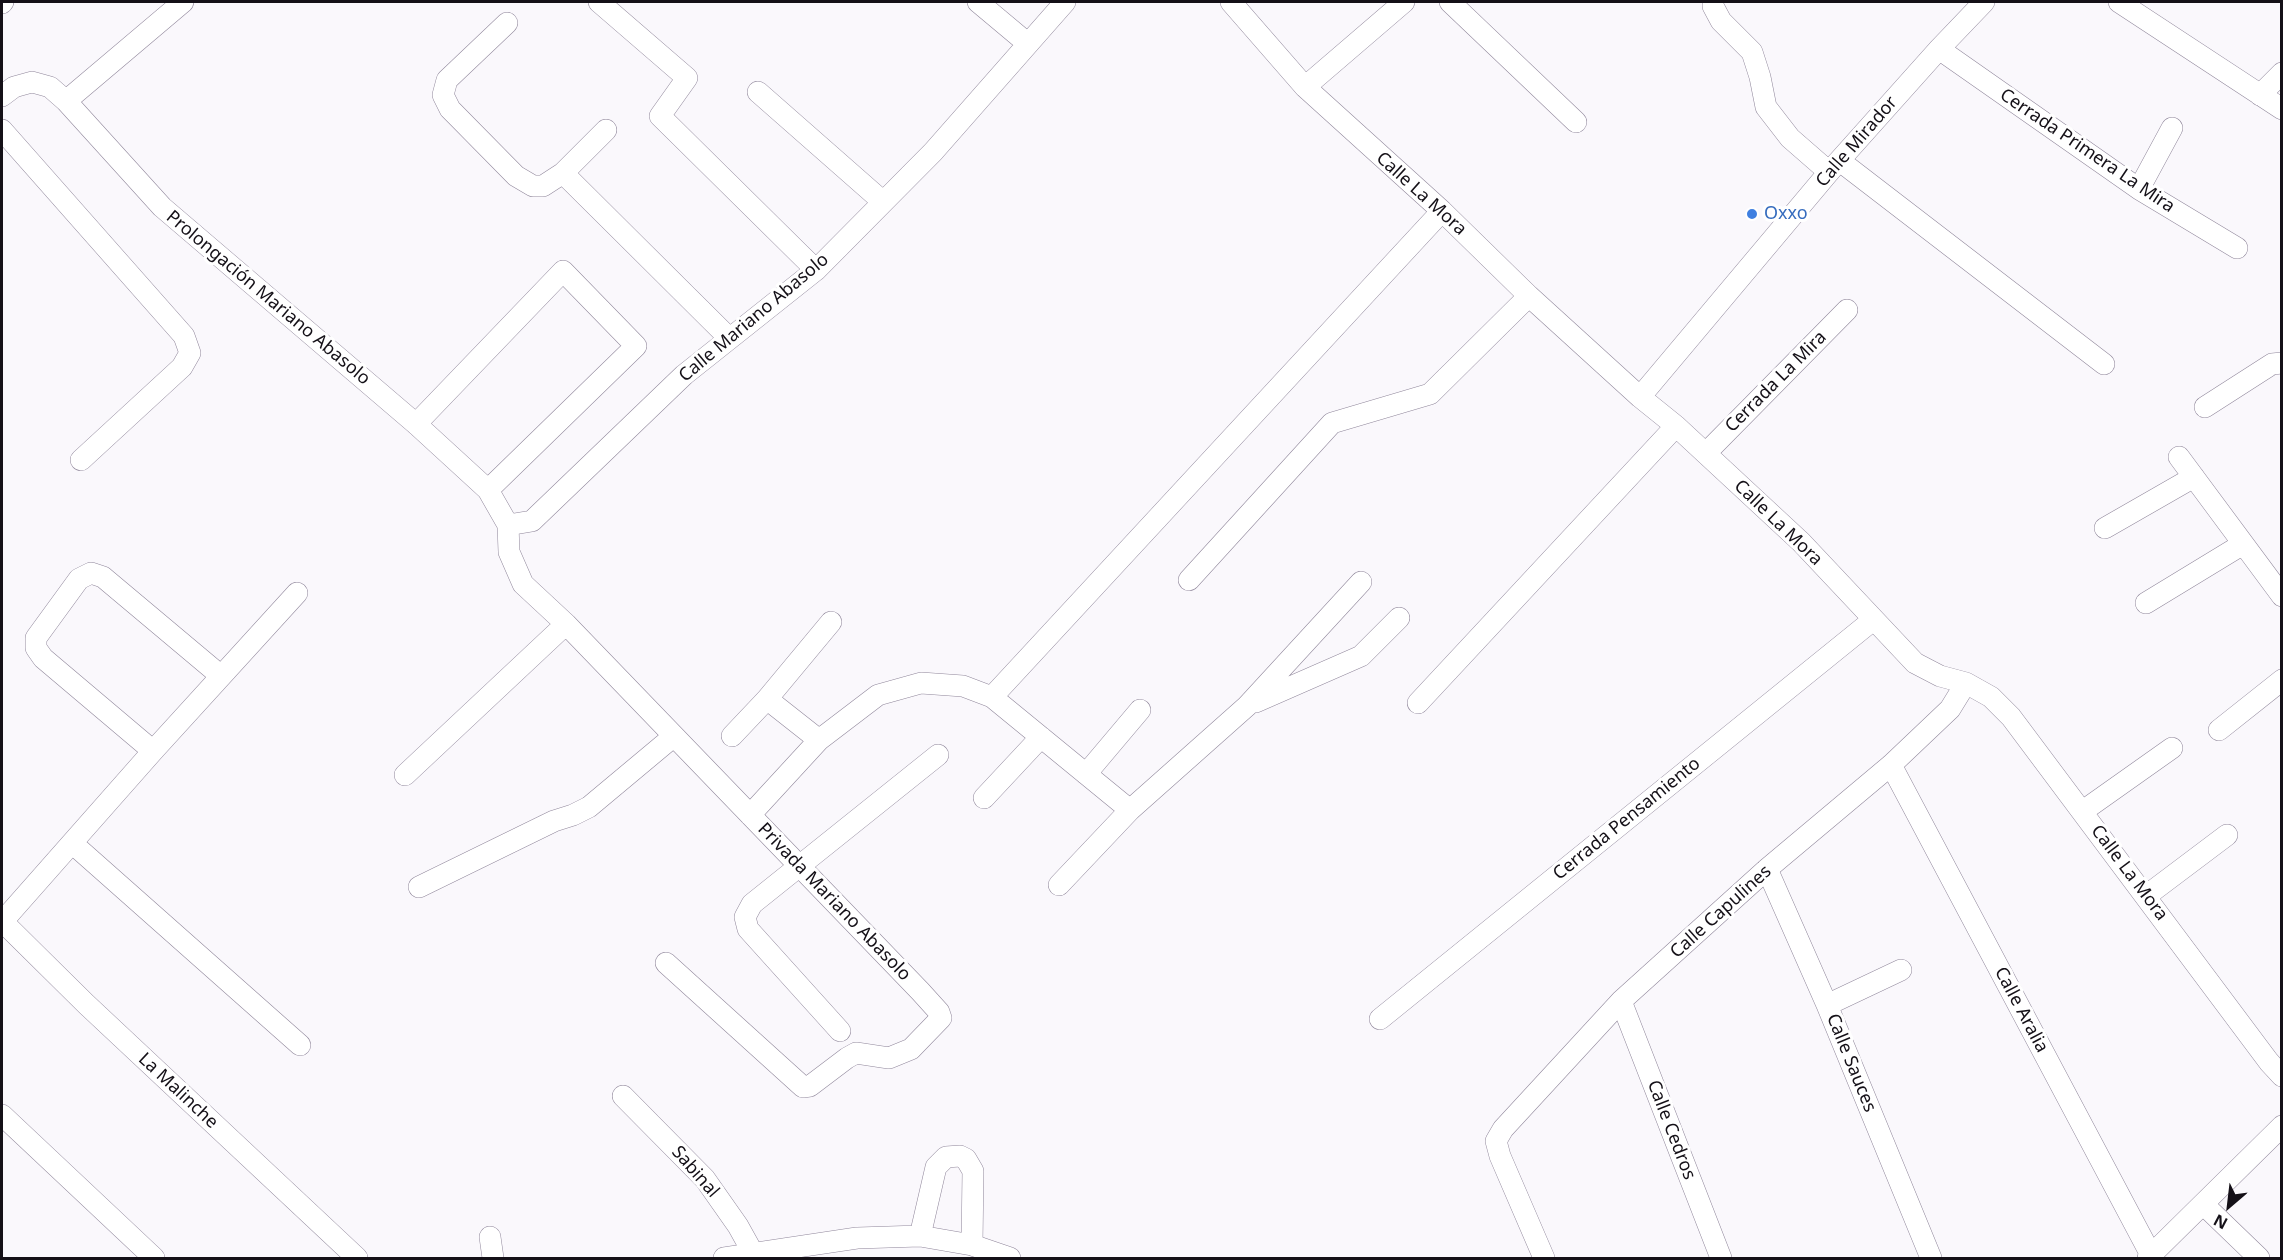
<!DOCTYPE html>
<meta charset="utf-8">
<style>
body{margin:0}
#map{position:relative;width:2283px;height:1260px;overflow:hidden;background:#faf8fc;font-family:"Noto Sans",sans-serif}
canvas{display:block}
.frame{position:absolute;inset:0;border:3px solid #141017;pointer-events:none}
.north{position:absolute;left:2199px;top:1176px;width:60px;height:60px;-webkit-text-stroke:4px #fff;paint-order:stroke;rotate:208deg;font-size:16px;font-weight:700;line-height:24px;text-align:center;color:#141017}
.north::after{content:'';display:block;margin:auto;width:21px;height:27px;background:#141017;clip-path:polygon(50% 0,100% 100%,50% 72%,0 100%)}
</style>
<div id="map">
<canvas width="2283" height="1260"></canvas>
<div class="frame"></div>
<div class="north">N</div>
</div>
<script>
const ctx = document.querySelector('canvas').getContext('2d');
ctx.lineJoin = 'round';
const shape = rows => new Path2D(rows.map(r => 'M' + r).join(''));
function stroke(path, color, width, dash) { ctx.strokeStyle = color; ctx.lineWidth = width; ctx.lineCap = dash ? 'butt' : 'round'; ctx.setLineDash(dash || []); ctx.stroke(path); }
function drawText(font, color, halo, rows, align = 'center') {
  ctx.font = font + ' "Noto Sans",sans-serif'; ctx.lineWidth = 6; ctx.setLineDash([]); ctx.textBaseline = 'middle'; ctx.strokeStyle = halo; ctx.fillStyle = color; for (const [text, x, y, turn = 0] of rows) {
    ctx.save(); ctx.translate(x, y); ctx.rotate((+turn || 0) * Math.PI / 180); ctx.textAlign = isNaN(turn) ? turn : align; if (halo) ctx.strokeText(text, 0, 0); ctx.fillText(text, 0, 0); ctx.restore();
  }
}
const minor = shape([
 [599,2,687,78,660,116,816,270],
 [978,2,1027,43],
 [1231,2,1305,87,1442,211,1529,296,1640,397,1676,426,1801,542,1915,663,1940,676,1966,683,1991,697,2011,717,2269,1062,2282,1076],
 [1450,2,1576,122],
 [1713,2,1713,6,1721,21,1752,52,1760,77,1766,107,1790,138,1829,172],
 [2119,2,2282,109],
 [2,3,3,2],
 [507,23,447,80,443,95,450,109,516,176,533,186,543,186,563,173,606,130],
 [1939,49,2139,189,2237,248],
 [1305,87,1404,2],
 [758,92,882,201],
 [2260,95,2282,73],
 [2,96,14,87,32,82,50,87,66,101,162,207,416,424,488,490,508,525,532,521,684,375,816,270,933,152,1065,2],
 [66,101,183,2],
 [2,130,184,336,190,353,182,367,81,460],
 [1840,161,2104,364],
 [563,173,729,338],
 [2139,189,2172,128],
 [1640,397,1829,172,1939,49,1984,2],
 [2205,407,2272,364,2282,363],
 [416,424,563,271,636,346,488,490],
 [1706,453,1847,310],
 [2179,457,2282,596],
 [508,525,509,552,523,584,566,624,920,991,939,1012,941,1018,911,1049,889,1058,856,1053,847,1058,810,1086,803,1087,666,963],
 [2105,528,2194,477],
 [1189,580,1332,423,1430,394,1529,296],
 [2146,603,2243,544],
 [992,697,1130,810],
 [1256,702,1361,656,1399,618],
 [1418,703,1676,426],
 [2219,730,2282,680],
 [732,736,767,699],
 [819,740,767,699,831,622],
 [153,751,43,658,36,648,36,638,79,579,91,573,103,577,221,676],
 [1891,765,2151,1255],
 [1086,774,1140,710],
 [405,775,566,624],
 [984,798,1041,737],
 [2083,811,2172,748],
 [750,815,819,740,878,695,921,683,963,686,992,697,1442,211],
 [72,843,300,1045],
 [1767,869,1827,1005,1931,1258],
 [1059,885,1130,810,1247,706,1361,582],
 [419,887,554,821,573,815,589,807,674,736],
 [2146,896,2227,835],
 [2,921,86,1004,357,1258],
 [2,922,153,751,297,593],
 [1621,1001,1721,1258],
 [1827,1005,1901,970],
 [1380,1019,1873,620],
 [840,1031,748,929,745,917,752,904,938,755],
 [623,1096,705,1179,738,1226,753,1253,754,1258],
 [2,1115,154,1258],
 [2204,1205,2259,1258],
 [920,1236,936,1167,946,1157,960,1156,966,1159,973,1171,972,1245],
 [490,1237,493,1258],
 [724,1258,857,1238,920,1236,972,1245,1010,1258],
 [1544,1258,1500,1156,1496,1141,1503,1129,1621,1001,1767,869,1891,765,1950,709,1966,683],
 [2148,1258,2282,1126]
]);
const markers = [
 [1752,214,6,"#3f7fe0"]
];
const streetNames = [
 ["Calle Mirador",1857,142,-49],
 ["Cerrada Primera La Mira",2087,151,34],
 ["Calle La Mora",1421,194,42],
 ["Prolongación Mariano Abasolo",268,298,40],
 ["Calle Mariano Abasolo",754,318,-40],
 ["Cerrada La Mira",1776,382,-45],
 ["Calle La Mora",1778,523,44],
 ["Cerrada Pensamiento",1627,819,-39],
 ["Calle La Mora",2129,873,53],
 ["Privada Mariano Abasolo",834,902,46],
 ["Calle Capulines",1721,912,-42],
 ["Calle Aralia",2021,1010,62],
 ["Calle Sauces",1851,1063,68],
 ["La Malinche",178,1091,43],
 ["Calle Cedros",1671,1130,69],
 ["Sabinal",695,1172,49]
];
const shopNames = [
 ["Oxxo",1764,214]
];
stroke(minor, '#90879b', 22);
stroke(minor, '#fff', 21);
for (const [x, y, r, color] of markers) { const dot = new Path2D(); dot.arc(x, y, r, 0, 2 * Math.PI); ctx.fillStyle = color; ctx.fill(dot); stroke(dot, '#fff', 2); }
drawText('18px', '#141017', '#fff', streetNames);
drawText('18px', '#366cbe', '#fff', shopNames, 'left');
</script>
